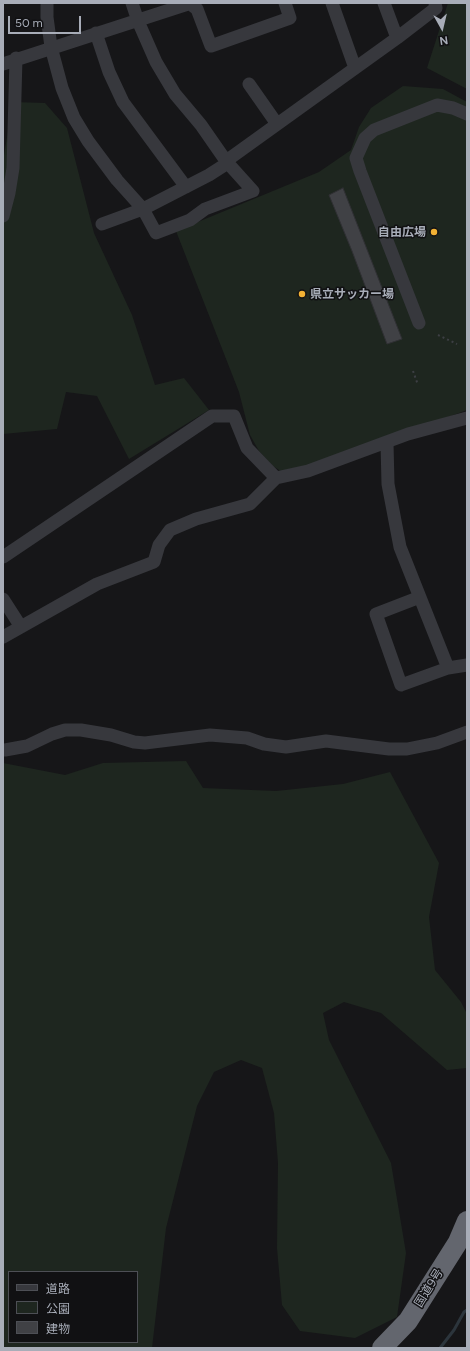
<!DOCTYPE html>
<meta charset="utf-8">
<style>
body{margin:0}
#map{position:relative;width:470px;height:1351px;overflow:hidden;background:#161618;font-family:Figtree,"Noto Sans JP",sans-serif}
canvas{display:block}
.frame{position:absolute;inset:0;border:4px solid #a8adb8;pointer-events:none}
.legend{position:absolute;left:8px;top:1271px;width:130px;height:72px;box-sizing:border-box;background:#111113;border:1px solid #4d4f55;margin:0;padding:5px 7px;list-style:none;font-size:12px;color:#a8adb8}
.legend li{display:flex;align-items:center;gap:8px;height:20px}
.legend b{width:20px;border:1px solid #4d4f55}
.north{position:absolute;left:422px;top:8px;width:40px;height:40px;-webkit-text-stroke:3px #111113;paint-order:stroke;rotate:172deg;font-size:11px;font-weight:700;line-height:16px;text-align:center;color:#a8adb8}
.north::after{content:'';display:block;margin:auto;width:14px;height:18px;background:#a8adb8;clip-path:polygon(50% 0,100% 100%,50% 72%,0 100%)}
.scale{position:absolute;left:8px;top:16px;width:73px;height:18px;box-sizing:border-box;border:2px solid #a8adb8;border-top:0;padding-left:5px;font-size:12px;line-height:14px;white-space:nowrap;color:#a8adb8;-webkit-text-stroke:3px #111113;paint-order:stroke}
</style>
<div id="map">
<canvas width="470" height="1351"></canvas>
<div class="frame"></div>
<ul class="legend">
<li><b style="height:5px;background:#37383d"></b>道路</li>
<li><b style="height:11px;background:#1e261f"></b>公園</li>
<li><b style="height:11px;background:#404145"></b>建物</li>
</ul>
<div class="north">N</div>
<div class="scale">50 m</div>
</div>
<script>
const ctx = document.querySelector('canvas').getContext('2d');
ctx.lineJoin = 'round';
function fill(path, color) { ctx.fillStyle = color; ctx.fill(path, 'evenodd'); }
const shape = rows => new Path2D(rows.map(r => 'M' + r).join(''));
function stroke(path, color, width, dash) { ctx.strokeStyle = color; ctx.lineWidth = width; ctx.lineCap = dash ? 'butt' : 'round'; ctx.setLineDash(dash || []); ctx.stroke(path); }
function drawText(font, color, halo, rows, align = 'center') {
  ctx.font = font + ' Figtree,"Noto Sans JP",sans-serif'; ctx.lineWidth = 3; ctx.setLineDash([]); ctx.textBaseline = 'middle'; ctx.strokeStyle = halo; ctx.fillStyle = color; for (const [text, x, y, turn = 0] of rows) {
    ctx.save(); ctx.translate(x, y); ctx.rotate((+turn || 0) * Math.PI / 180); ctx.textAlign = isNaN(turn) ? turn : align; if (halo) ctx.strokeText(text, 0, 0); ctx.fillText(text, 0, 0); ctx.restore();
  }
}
const green = shape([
 [448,3,467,3,467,89,427,68],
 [403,86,443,89,467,102,467,410,307,469,282,472,273,466,259,451,250,435,239,392,176,231,319,172,351,150,359,127,371,108],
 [13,102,45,103,67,128,94,233,132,315,155,385,184,378,209,410,129,459,97,396,66,392,57,429,3,434,3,161],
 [186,761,203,788,276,791,343,784,390,772,439,863,429,917,435,970,461,1002,467,1014,467,1068,447,1070,381,1013,344,1002,323,1013,329,1040,391,1163,406,1253,397,1317,355,1338,300,1331,282,1305,277,1248,278,1163,274,1113,262,1068,241,1060,214,1072,197,1106,166,1228,152,1348,3,1348,3,763,65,775,103,763],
 [9,1272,137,1272,137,1342,9,1342]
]);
const stream = shape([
 [440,1348,454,1330,464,1312,467,1310]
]);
const building = shape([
 [343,188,402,339,387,344,352,251,329,195,343,188]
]);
const path = shape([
 [438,335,457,344],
 [413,371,418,385]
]);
const minor = shape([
 [47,3,47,17,51,47,62,88,74,118,88,141,117,180,143,209,209,175,223,166,226,161,397,38,436,8,435,3],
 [189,3,197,9,211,46,290,18,285,3],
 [332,3,355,68],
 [384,3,397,38],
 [96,33,109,72,123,102,186,187],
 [3,64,191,3],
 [249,84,277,124],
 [3,216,9,193,13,168,16,58],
 [102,224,143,209,156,233,190,220,205,209,253,191,226,161,201,125,175,94,156,62,138,21,132,3],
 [419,323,360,171,356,158,365,138,374,130,437,105,453,108,467,114],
 [387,443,388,484,400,547,448,668,467,665],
 [3,557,212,416,234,416,247,448,276,478],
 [420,597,376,614,401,685,448,668],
 [3,599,21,627],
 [3,637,97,584,154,562,159,545,170,530,196,519,250,504,276,478,308,471,408,434,467,418],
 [3,750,5,750,27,746,52,734,65,730,81,730,111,735,134,742,145,743,210,735,247,738,264,744,286,747,326,741,389,749,407,749,437,743,467,732]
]);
const highway = shape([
 [382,1348,408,1321,458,1242,467,1221]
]);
const markers = [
 [434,232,4,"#f2b134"],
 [302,294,4,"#f2b134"]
];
const poiNames = [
 ["自由広場",426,232],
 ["県立サッカー場",310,294,"left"]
];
const streetNames = [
 ["国道9号",429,1288,-58]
];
fill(green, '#1e261f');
stroke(stream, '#2c353c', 3);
fill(building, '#404145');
stroke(building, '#303034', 1);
stroke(path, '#3d3f44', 2, [2, 3]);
stroke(minor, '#37383d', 13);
stroke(highway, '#63666e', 20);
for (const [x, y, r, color] of markers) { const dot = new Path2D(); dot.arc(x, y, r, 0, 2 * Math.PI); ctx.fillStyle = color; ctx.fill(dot); stroke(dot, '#111113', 1.5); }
drawText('bold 12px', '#a8adb8', '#111113', poiNames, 'right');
drawText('12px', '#a8adb8', '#111113', streetNames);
</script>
